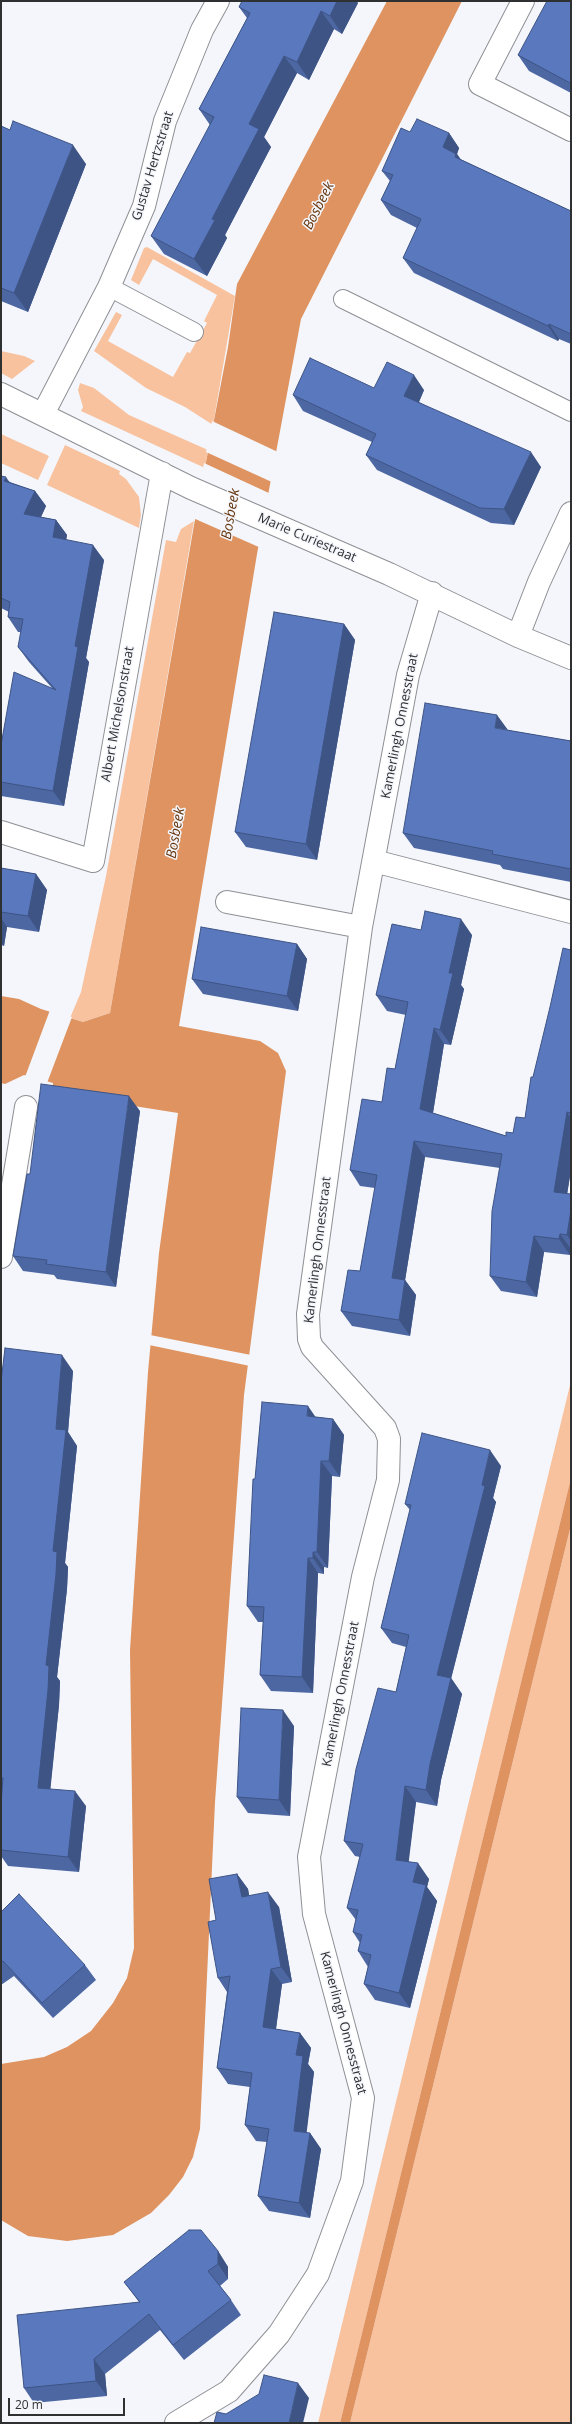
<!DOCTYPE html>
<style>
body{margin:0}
#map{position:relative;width:572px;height:2424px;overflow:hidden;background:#f4f6fb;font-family:"Open Sans",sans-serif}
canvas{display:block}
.frame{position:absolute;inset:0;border:2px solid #2f3032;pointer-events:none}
.scale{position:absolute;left:8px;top:2398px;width:117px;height:18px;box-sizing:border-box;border:2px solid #2f3032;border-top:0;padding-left:5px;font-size:12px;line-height:14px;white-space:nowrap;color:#2f3032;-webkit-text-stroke:3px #f4f6fb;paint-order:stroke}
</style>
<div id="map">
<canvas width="572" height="2424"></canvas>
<div class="frame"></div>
<div class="scale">20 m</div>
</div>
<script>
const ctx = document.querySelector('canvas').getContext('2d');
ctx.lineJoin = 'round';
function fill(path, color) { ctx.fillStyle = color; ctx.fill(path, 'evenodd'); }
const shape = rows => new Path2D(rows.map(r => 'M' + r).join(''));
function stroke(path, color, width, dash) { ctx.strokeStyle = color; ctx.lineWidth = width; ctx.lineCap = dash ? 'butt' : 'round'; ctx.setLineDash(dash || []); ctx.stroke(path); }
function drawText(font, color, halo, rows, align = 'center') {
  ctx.font = font + ' "Open Sans",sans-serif'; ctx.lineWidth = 3; ctx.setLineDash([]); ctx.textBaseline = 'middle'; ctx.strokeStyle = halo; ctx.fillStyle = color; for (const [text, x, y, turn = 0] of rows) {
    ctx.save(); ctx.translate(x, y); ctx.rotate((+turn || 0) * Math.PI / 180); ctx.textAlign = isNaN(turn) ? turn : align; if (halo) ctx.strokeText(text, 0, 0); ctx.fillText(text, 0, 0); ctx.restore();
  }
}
const green = shape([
 [147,247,235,296,213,425,185,407,146,388,94,351,116,312,122,315,108,341,173,377,187,352,190,353,207,323,204,321,217,295,153,259,139,285,131,280,144,248],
 [1,351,24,356,35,361,12,379,1,373],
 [80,383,94,388,129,415,208,450,205,468,81,411,83,407,78,390],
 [1,434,49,456,38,480,1,463],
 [65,445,120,471,119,474,126,479,139,497,141,515,139,528,47,485],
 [194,521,110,1013,83,1022,70,1018,81,992,106,876,166,540,176,542,181,529],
 [571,1381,571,1478,340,2423,318,2423],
 [571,1525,571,2423,350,2423]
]);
const water = shape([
 [387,1,462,1,301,319,257,554,179,1026,260,1041,278,1053,286,1071,244,1395,215,1802,200,2129,193,2157,183,2177,169,2195,151,2213,113,2235,67,2241,28,2236,1,2220,1,2064,44,2057,67,2047,91,2031,113,2003,127,1978,134,1948,130,1650,148,1372,159,1253,178,1113,52,1093,53,1083,24,1075,5,1084,1,1083,1,996,19,999,41,1009,83,1022,110,1013,194,525,228,347,237,284],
 [571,1478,571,1525,350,2423,340,2423]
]);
const pier = shape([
 [212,421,280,453,274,483,206,452],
 [204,463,271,494,261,548,193,518],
 [50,1010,72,1017,47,1083,25,1077],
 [150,1335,251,1355,250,1366,149,1345]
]);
const lane = shape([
 [109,287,194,332],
 [343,299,571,412]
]);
const street = shape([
 [523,1,480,84,571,130],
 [1,394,191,488,389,574,518,636,571,658],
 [43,414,109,287,144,206,165,121,202,30,218,1],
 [518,636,539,582,571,513],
 [1,832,93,861,162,473],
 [374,861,571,912],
 [227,902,361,927],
 [1,1257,26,1107],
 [176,2423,229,2391,279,2334,318,2274,352,2181,363,2098,314,1914,309,1857,363,1577,388,1480,389,1439,385,1428,312,1347,309,1339,308,1314,361,927,408,675,432,593]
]);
const wall = shape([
 [242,1,356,1,358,3,342,34,334,29,309,80,297,73,264,137,271,147,225,235,227,238,207,276,164,254,151,236,210,125,199,109,247,18,239,7],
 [571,1,571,93,529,71,518,55],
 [1,126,86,164,28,312,1,301],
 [410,132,449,133,459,148,457,154,460,159,571,211,571,344,559,339,558,341,414,273,403,258,417,228,391,215,381,200,390,181,382,171],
 [374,388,424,390,419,402,541,467,514,525,491,523,377,470,366,455,372,442,303,411,293,395],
 [1,476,10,482,35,491,46,506,41,517,56,520,67,535,66,540,104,560,86,658,89,662,64,806,1,796,1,745,52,688,29,662,18,647,21,632,18,632,8,617,9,612,1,608],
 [344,624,355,640,317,860,246,847,235,832],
 [507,730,571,741,571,882,503,869,500,865,414,848,403,833],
 [1,868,36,874,47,890,39,932,7,927,4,946,1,945],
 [421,930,472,935,461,985,464,989,451,1045,444,1044,433,1113,506,1136,513,1133,525,1118,533,1077,571,950,571,1170,567,1194,571,1194,571,1249,570,1255,544,1252,537,1297,501,1291,490,1276,500,1168,425,1157,405,1280,416,1295,410,1336,352,1326,341,1311,360,1271,375,1188,360,1186,350,1170,382,1102,395,1069,406,1015,387,1011,376,995],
 [297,944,307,959,298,1011,203,994,192,979],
 [140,1111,116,1287,57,1279,54,1275,23,1271,13,1256,30,1174],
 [73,1371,68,1432,77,1446,65,1563,68,1567,67,1589,57,1677,60,1681,59,1705,50,1789,86,1806,79,1872,8,1866,1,1856,1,1804,2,1793,1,1793,1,1382],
 [316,1417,333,1419,344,1435,340,1477,332,1476,328,1568,324,1567,324,1574,318,1573,313,1693,271,1691,260,1675,263,1622,258,1622,247,1606,255,1479],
 [501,1466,493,1498,496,1502,451,1678,462,1694,441,1780,437,1806,416,1802,408,1862,429,1879,427,1887,437,1901,410,2008,375,2000,364,1984,368,1967,358,1951,360,1943,353,1932,356,1920,347,1908,360,1857,355,1856,344,1841,396,1692,406,1647,392,1643,381,1628,410,1510,405,1504],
 [294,1726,290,1816,248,1813,237,1797],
 [237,1874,248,1889,249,1895,279,1907,292,1982,282,1984,276,2029,300,2033,311,2048,308,2064,314,2072,306,2133,310,2133,321,2149,310,2218,269,2211,258,2196,267,2142,256,2141,245,2125,250,2087,228,2084,217,2068,227,1992,218,1978,216,1920],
 [1,1912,85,1965,96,1980,53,2018,14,1976,1,1985],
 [218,2251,228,2267,228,2279,220,2286,231,2300,241,2315,184,2360,160,2330,105,2374,107,2396,34,2403,24,2388,139,2302,124,2282]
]);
const shadedWall = shape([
 [337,1,356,1,358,3,342,34,330,16],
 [321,11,334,29,309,80,297,62],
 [284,56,297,73,264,137,271,147,225,235,227,238,207,276,194,259,249,124],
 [449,133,459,148,457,154,467,168,443,147],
 [73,145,86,164,28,312,14,293],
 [549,324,559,339,558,341,548,326],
 [414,375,424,390,415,411,404,396],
 [531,452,541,467,514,525,504,509],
 [6,477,16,492,4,481],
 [35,491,46,506,35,530,24,514],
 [56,520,67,535,64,552,53,537],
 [93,545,104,560,86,658,89,662,64,806,53,791,75,646],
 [344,624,355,640,317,860,306,844],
 [497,715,508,730,495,728],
 [36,874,47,890,39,932,28,916],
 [1,918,7,927,4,946,1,942],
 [461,919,472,935,461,985,464,989,451,1045,440,1030,449,973],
 [297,944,307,959,298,1011,287,996],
 [434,1028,444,1044,431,1125,420,1109],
 [129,1096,140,1111,116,1287,106,1272],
 [567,1112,571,1119,571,1170,565,1207,554,1192],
 [414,1141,425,1157,403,1293,392,1278],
 [571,1210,571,1241,567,1235],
 [560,1234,571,1249,570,1255,559,1239],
 [534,1236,544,1252,537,1297,526,1282],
 [405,1280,416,1295,410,1336,399,1320],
 [62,1355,73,1371,68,1432,77,1446,65,1563,68,1567,67,1589,57,1677,60,1681,59,1705,49,1803,38,1788,53,1551,56,1429],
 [308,1406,319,1422,307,1416],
 [333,1419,344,1435,340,1477,329,1461],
 [490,1450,501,1466,493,1498,496,1502,448,1691,437,1675],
 [321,1461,332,1476,328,1568,317,1552],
 [313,1552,324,1567,324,1574,313,1558],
 [308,1558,318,1573,313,1693,302,1677],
 [451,1678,462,1694,441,1780,437,1806,426,1790,430,1764],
 [283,1710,294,1726,290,1816,279,1800],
 [405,1786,416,1802,407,1876,396,1860],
 [75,1791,86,1806,79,1872,68,1857],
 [418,1863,429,1879,427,1887,437,1901,410,2008,399,1993,413,1882],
 [237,1874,248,1889,252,1912,242,1897],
 [268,1892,279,1907,292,1982,281,1967],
 [271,1969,282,1984,274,2043,263,2027],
 [300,2033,311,2048,308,2064,314,2072,305,2146,294,2131,296,2055],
 [310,2133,321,2149,310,2218,299,2203],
 [218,2251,228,2267,228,2279,218,2264],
 [94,2359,105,2374,107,2396,96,2381],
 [298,2383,309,2398,303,2423,289,2423]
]);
const building = shape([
 [242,1,337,1,330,16,321,11,297,62,284,56,249,124,259,129,212,219,215,220,194,259,151,236,214,117,199,109,250,13,239,7,242,1],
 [547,1,571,1,571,82,570,83,518,55,547,1],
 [417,119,449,133,443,147,456,154,455,157,571,211,571,334,549,324,548,326,403,258,421,219,381,200,393,175,382,171,401,128,410,132,417,119],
 [13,121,73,145,14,293,1,288,1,126,10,130,13,121],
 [310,358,374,388,387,362,414,375,404,396,531,452,504,509,480,508,366,455,376,434,293,395,310,358],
 [1,476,6,477,4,481,35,491,24,514,56,520,53,537,93,545,75,646,78,647,53,791,1,782,1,745,14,672,56,690,18,647,23,619,8,617,10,602,1,598,1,476],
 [274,612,344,624,306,844,235,832,274,612],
 [425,703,497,715,495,728,571,741,571,869,492,854,493,851,403,833,425,703],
 [1,868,36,874,28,916,1,912,1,868],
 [425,911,461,919,449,973,453,973,440,1030,434,1028,420,1109,506,1136,506,1132,513,1133,516,1117,525,1118,531,1077,533,1077,550,1007,563,948,571,950,571,1113,567,1112,554,1192,571,1194,571,1210,567,1235,560,1234,559,1239,534,1236,526,1282,490,1276,492,1211,502,1154,414,1141,392,1278,405,1280,399,1320,341,1311,348,1270,360,1271,377,1175,350,1170,362,1099,382,1102,387,1068,395,1069,408,1002,376,995,392,924,421,930,425,911],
 [201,927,297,944,287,996,192,979,201,927],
 [41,1084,129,1096,106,1272,46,1264,47,1260,13,1256,27,1174,30,1174,41,1084],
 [5,1348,62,1355,56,1429,66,1430,53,1551,57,1552,56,1574,46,1665,49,1666,48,1690,38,1788,75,1791,68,1857,1,1850,1,1804,3,1778,1,1778,1,1382,5,1348],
 [262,1402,308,1406,307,1416,333,1419,329,1461,321,1461,317,1552,313,1552,313,1558,308,1558,302,1677,260,1675,264,1607,247,1606,253,1479,255,1479,262,1402],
 [422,1433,490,1450,482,1485,485,1486,437,1675,451,1678,430,1764,426,1790,405,1786,396,1860,418,1863,413,1882,426,1885,399,1993,364,1984,371,1955,358,1951,362,1935,353,1932,358,1910,347,1908,363,1844,344,1841,356,1769,378,1688,396,1692,409,1635,381,1628,411,1505,405,1504,422,1433],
 [241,1708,283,1710,279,1800,237,1797,241,1708],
 [237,1874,242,1897,268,1892,281,1967,271,1969,263,2027,300,2033,296,2055,303,2056,294,2131,310,2133,299,2203,258,2196,269,2129,245,2125,252,2073,217,2068,230,1976,218,1978,208,1922,216,1920,209,1879,237,1874],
 [19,1894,85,1965,42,2003,3,1961,1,1962,1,1912,19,1894],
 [189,2230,201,2230,218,2251,218,2264,208,2271,231,2300,173,2345,149,2314,94,2359,96,2381,24,2388,17,2315,140,2302,124,2282,189,2230],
 [264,2375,298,2383,289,2423,214,2423,217,2412,226,2414,259,2394,264,2375]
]);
const streetNames = [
 ["Gustav Hertzstraat",153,166,-73],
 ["Marie Curiestraat",307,538,23],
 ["Albert Michelsonstraat",118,714,-80],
 ["Kamerlingh Onnesstraat",400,726,-79],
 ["Kamerlingh Onnesstraat",318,1250,-83],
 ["Kamerlingh Onnesstraat",341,1694,-79],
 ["Kamerlingh Onnesstraat",343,2023,75]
];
const waterNames = [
 ["Bosbeek",319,206,-63],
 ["Bosbeek",231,514,-80],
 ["Bosbeek",176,833,-80]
];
fill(green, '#f8c29f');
fill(water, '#de9360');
fill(pier, '#f4f6fb');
stroke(lane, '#8e9094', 20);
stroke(street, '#8e9094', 24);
stroke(lane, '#fff', 18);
stroke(street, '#fff', 22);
fill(wall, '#4d67a3');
fill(shadedWall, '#3e5485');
fill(building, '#5978be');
stroke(building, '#3e5485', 1);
drawText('13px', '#2f3032', '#f4f6fb', streetNames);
drawText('italic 14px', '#63330b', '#f4f6fb', waterNames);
</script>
